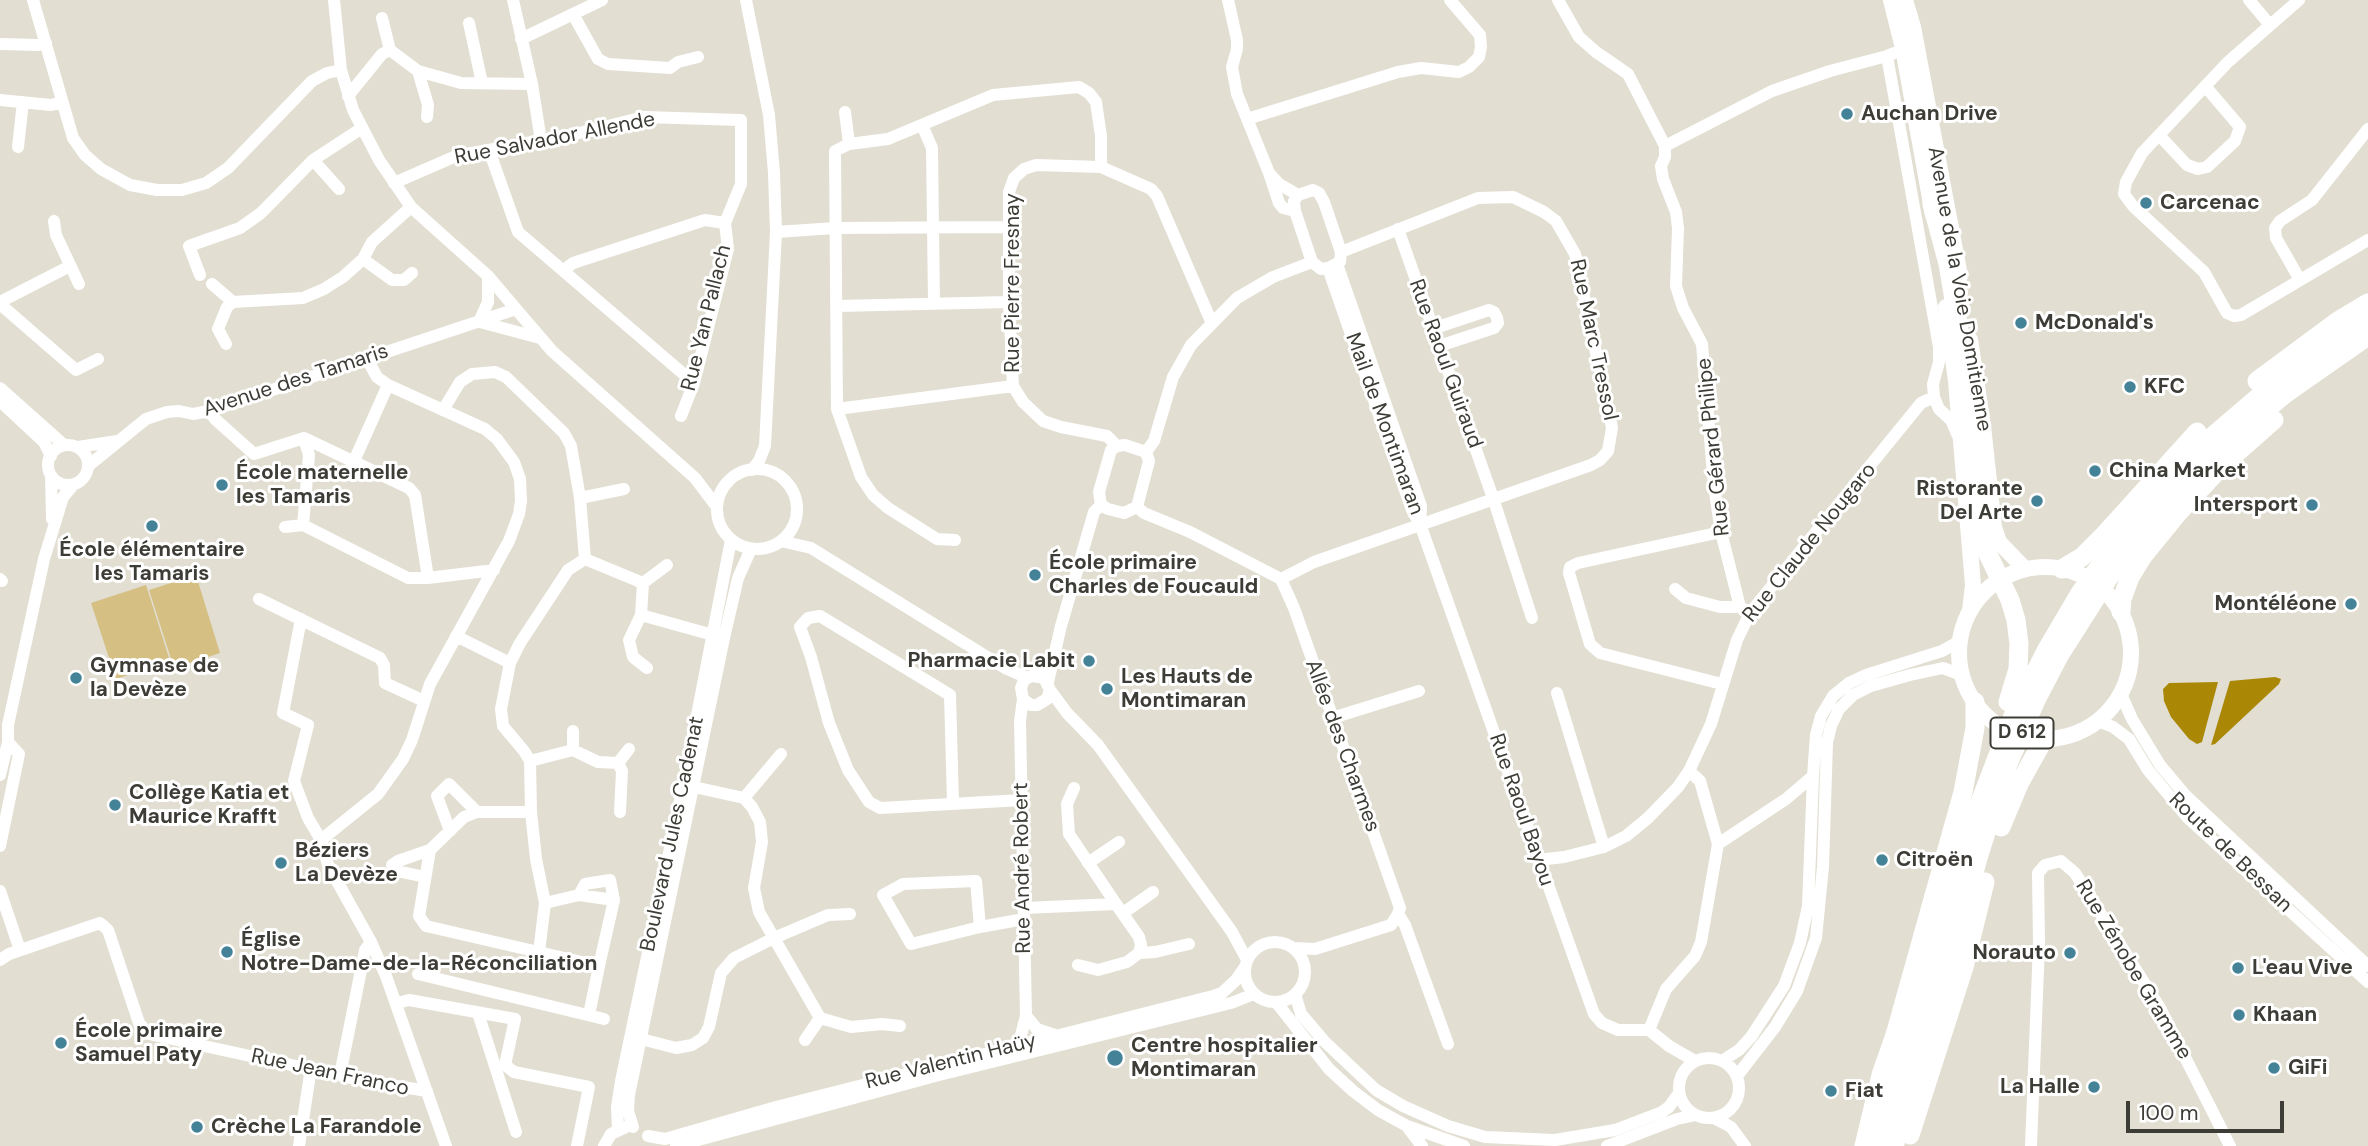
<!DOCTYPE html>
<meta charset="utf-8">
<style>
body{margin:0}
#map{position:relative;width:2368px;height:1146px;overflow:hidden;background:#e2ded1;font-family:"DM Sans",sans-serif}
canvas{display:block}
.scale{position:absolute;left:2126px;top:1101px;width:158px;height:32px;box-sizing:border-box;border:4px solid #3d3c36;border-top:0;padding-left:9px;font-size:21px;line-height:24px;white-space:nowrap;color:#3d3c36;-webkit-text-stroke:5px #fff;paint-order:stroke}
</style>
<div id="map">
<canvas width="2368" height="1146"></canvas>
<div class="scale">100 m</div>
</div>
<script>
const ctx = document.querySelector('canvas').getContext('2d');
ctx.lineJoin = 'round';
function fill(path, color) { ctx.fillStyle = color; ctx.fill(path, 'evenodd'); }
const shape = rows => new Path2D(rows.map(r => 'M' + r).join(''));
function stroke(path, color, width, dash) { ctx.strokeStyle = color; ctx.lineWidth = width; ctx.lineCap = dash ? 'butt' : 'round'; ctx.setLineDash(dash || []); ctx.stroke(path); }
function drawText(font, color, halo, rows, align = 'center') {
  ctx.font = font + ' "DM Sans",sans-serif'; ctx.lineWidth = 6; ctx.setLineDash([]); ctx.textBaseline = 'middle'; ctx.strokeStyle = halo; ctx.fillStyle = color; for (const [text, x, y, turn = 0] of rows) {
    ctx.save(); ctx.translate(x, y); ctx.rotate((+turn || 0) * Math.PI / 180); ctx.textAlign = isNaN(turn) ? turn : align; if (halo) ctx.strokeText(text, 0, 0); ctx.fillText(text, 0, 0); ctx.restore();
  }
}
const green = shape([
 [196,575,220,653,174,668,149,590],
 [146,585,170,661,116,679,91,603]
]);
const water = shape([
 [2275,677,2281,679,2279,684,2215,744,2211,745,2230,681],
 [2218,682,2202,742,2197,744,2189,739,2171,717,2164,701,2163,689,2169,683]
]);
const minor = shape([
 [33,0,73,138,85,155,101,169,130,185,157,190,182,190,206,183,228,168,312,81,327,73,341,70],
 [334,0,341,70,353,110,379,160,411,207,488,276,516,309],
 [513,0,532,84,541,141],
 [746,0,769,115,774,173,776,232,765,446,759,461,752,470],
 [1228,0,1237,40,1237,49,1232,67,1237,94,1269,173],
 [1558,0,1579,37,1596,52,1628,74,1665,146],
 [2249,0,2270,25],
 [2299,0,2228,62,2142,153,2126,182,2124,194,2133,206,2204,272,2227,313,2234,316,2241,315,2368,240],
 [574,16,598,59,608,64,670,68,678,62,698,57],
 [382,18,390,50],
 [469,23,482,83],
 [521,39,602,0],
 [0,44,38,45,46,43],
 [1894,53,1887,56,1939,347,1939,362,1933,384,1934,397,1939,409,1951,420,1957,434],
 [418,71,428,105,427,117],
 [348,96,382,54,390,50,418,71,461,83,532,84],
 [0,100,51,105,62,102],
 [845,112,849,144],
 [1247,119,1398,72,1421,68,1459,72,1469,67,1479,57,1481,47,1480,35,1450,0],
 [922,125,932,148,934,303],
 [2159,135,2187,165,2198,169,2207,167,2235,141,2240,127,2205,86],
 [18,147,23,102],
 [489,150,518,232,694,383],
 [313,160,339,189],
 [394,183,456,156,571,135,644,117,741,120,741,184,725,223],
 [1313,190,1319,193,1324,202,1341,252,1340,262,1328,268,1321,269,1312,262,1295,211,1294,201,1298,195,1313,190],
 [1295,211,1283,208,1279,203,1269,173,1279,184,1298,195],
 [54,221,56,235,79,284],
 [1398,229,1493,498,1532,618],
 [776,232,835,228,1009,227],
 [363,259,392,280,404,280,412,273],
 [1337,264,1421,506,1420,524],
 [1328,268,1412,510,1420,524,1594,1014,1602,1023,1618,1030,1649,1030,1669,1046,1695,1061],
 [564,270,573,263,705,220,725,223,728,249,694,383,681,416],
 [200,275,189,246,240,228,261,213,313,160,362,128],
 [2300,280,2276,238,2275,228,2280,221,2312,200,2368,129],
 [212,284,233,302],
 [0,302,70,266],
 [0,304,76,370,98,359],
 [837,306,1009,302],
 [479,322,488,302,488,276],
 [480,322,540,338],
 [1432,329,1489,310,1494,312,1497,318,1498,323,1494,328,1439,346],
 [226,344,218,329,227,307,233,302,303,298,324,289,343,277,363,259,372,242,411,207],
 [0,388,64,445],
 [0,401,44,442,51,456],
 [837,409,1013,386],
 [443,410,460,382,472,374,495,372,506,377,564,433,571,446,580,498,585,559,568,570,520,643,510,663,501,709,503,726,524,751,530,761,531,812,536,859,545,903,539,952],
 [209,411,215,419,254,454,304,438,409,488,415,495,428,578],
 [1125,445,1146,452,1149,461,1137,507,1124,513,1108,509,1101,505,1099,492,1111,450,1117,446,1125,445],
 '48 465a20 20 0 1 1 40 0a20 20 0 1 1-40 0Z',
 [1117,446,1107,436,1061,427,1043,421,1023,402,1013,386,1009,302,1009,192,1014,178,1024,169,1036,165,1101,167,1151,189,1157,196,1211,321],
 [78,447,117,441],
 [1146,452,1154,441,1173,377,1191,345,1237,298,1273,277,1312,262],
 [354,461,388,385],
 [88,466,146,419,167,412,179,411,193,414,209,411,516,309,552,351,695,478,717,507],
 '717 509a40 40 0 1 1 80 0a40 40 0 1 1-80 0Z',
 [51,475,52,519],
 [580,498,624,489],
 [1137,507,1144,513,1190,532,1281,579,1314,562,1591,465,1600,460,1608,451,1612,428,1575,254,1556,221,1544,212,1513,197,1478,198,1341,252],
 [303,525,309,455,304,438],
 [285,527,303,525,408,578,428,578,494,570],
 [1721,532,1578,563,1570,567,1569,573,1590,644,1600,653,1722,684],
 [955,540,937,539,888,508,873,495,861,477,837,409,835,151,849,144,888,139,993,95,1079,87,1089,93,1096,102,1101,136,1101,167],
 [781,541,811,548,1005,668,1028,678],
 [585,559,643,583,641,615,713,635],
 [0,579,2,581],
 [1281,579,1294,608,1400,908,1398,914,1405,925,1448,1044],
 [643,583,667,565],
 [1675,589,1686,598,1720,607,1740,607],
 [259,599,380,658,384,665,385,683,424,701],
 [1750,613,1740,607,1721,532,1714,486,1702,344,1683,308,1676,286,1678,228,1676,212,1663,179,1661,166,1665,157,1665,146,1772,91,1830,71,1887,56],
 [641,615,629,640,633,657,647,668],
 [301,619,283,713,308,725,294,781,308,818,321,840,328,865,371,942,386,976,446,1146],
 [456,636,510,663],
 [1033,676,1044,678,1050,690,1047,699,1037,705,1031,705,1023,699,1021,688,1024,680,1039,672,1051,658],
 [1048,682,1061,626,1094,512,1101,505],
 [1050,690,1067,713,1098,745,1232,932,1247,960],
 [1557,693,1604,847],
 [2121,694,2132,719,2160,765,2186,796,2368,966],
 [1023,699,1020,721,1026,1016],
 [1332,718,1419,691],
 [2098,721,2113,727,2129,739,2148,770,2187,817,2368,982],
 [573,750,573,731],
 [530,761,573,750,598,762,618,763,622,771,620,812],
 [618,763,629,749],
 [0,775,8,742,8,725,44,559,63,497,74,484],
 [694,787,744,798,752,807,760,822,762,842,754,888,759,912,820,1018,851,1027,882,1024,900,1026],
 [1074,788,1067,804,1069,834,1116,904],
 [744,798,781,754],
 [953,803,950,695,820,616,808,618,800,627,811,657,829,723,848,770,869,802,880,808,1022,800],
 [531,812,477,812,464,817,430,850,419,916,426,926,599,966,614,900,610,880,585,884,579,895],
 [450,831,437,796,449,784,477,812],
 [321,840,378,794,403,759,412,740,430,684,509,541,519,514,521,501,520,479,514,462,497,439,485,429,388,385,377,377,367,359],
 [1718,844,1786,799,1813,776],
 [0,846,19,754,8,742],
 [1538,860,1564,857,1604,847,1626,836,1648,818,1678,787,1689,771,1711,724,1737,640,1750,613,1921,403,1934,397],
 [1088,863,1119,842],
 [425,877,397,871,392,865,398,861,430,850],
 [0,891,20,950],
 [545,903,579,895,614,900],
 [1024,908,1116,904,1139,937,1141,945,1139,953,1127,962,1098,970,1078,965],
 [1123,913,1153,892],
 [980,927,976,881,903,884,883,895,911,944,980,927,1024,919],
 '1245 972a30 30 0 1 1 60 0a30 30 0 1 1-60 0Z',
 [1294,948,1315,949,1391,925,1398,914],
 [1139,953,1155,952,1189,944],
 [0,960,9,954,100,923,108,930,139,1023,149,1034,365,1081,427,1091],
 [418,974,604,1019],
 [1295,994,1301,1014,1324,1041,1376,1090,1403,1106,1448,1126,1485,1137,1555,1140,1615,1130,1662,1112,1669,1107,1679,1093],
 [1276,1002,1329,1069,1353,1091,1378,1110,1407,1126,1464,1146],
 [397,1003,409,1000,515,1019,505,1065,514,1072,589,1087,577,1146],
 [478,1013,516,1132],
 [589,1015,599,966],
 [1649,1030,1666,989,1695,956,1701,942,1718,844,1700,781,1689,771],
 [641,1039,676,1048,692,1045,703,1038,709,1027,721,973,734,958,774,938,828,915,850,914],
 [805,1040,820,1018],
 [1012,1047,1020,1039,1026,1016,1037,1029,1055,1035],
 '1679 1088a30 30 0 1 1 60 0a30 30 0 1 1-60 0Z',
 [1722,1061,1739,1050,1751,1037,1784,986,1800,943,1808,906,1813,776,1816,735,1821,716,1833,696,1849,683,1866,675,1942,651,1960,641],
 [340,1075,365,950,371,942],
 [1737,1076,1775,1027,1797,991,1816,938,1823,867,1827,743,1831,726,1839,709,1853,695,1871,686,1910,675,1943,668,1962,675],
 [1714,1118,1731,1127,1745,1146],
 [633,1127,628,1111,629,1095,724,638,738,578,751,549],
 [618,1129,617,1107,621,1081,685,777,731,540],
 [1409,1129,1422,1146],
 [648,1136,665,1139,776,1107,1213,996,1222,993,1236,980,1245,967],
 [299,1146,311,1068],
 [604,1146,611,1134,626,1127],
 [676,1146,939,1075,1231,1003,1254,994],
 [1607,1146,1677,1119,1696,1115],
 [2031,1146,2039,944,2038,873,2045,865,2061,861,2075,873,2160,1008,2230,1146]
]);
const major = shape([
 [1891,0,1903,48,1933,215],
 [1905,0,1913,27,1960,276],
 [1946,307,1956,381,1973,585,1970,611],
 [1970,340,1983,426,1994,527,1999,542,2025,569],
 '1959 653a86 86 0 1 1 172 0a86 86 0 1 1-172 0Z'
]);
const highway = shape([
 [1932,204,1948,264,1963,354,1982,536,1987,552,2010,600,2016,620,2019,644,2018,669,2008,702],
 [2257,381,2338,321,2368,303],
 [2062,569,2082,557,2103,536,2197,432],
 [2121,612,2122,599,2130,577,2143,556,2178,513,2222,466,2274,420],
 [2001,827,2019,784,2044,739],
 [1910,1135,1964,967,1985,882],
 [1864,1146,1881,1075,1895,1035,1963,792,1975,728,1975,702],
 [1879,1146,1931,976,1979,805,2013,716,2047,649,2080,593,2102,563,2146,506,2207,441,2276,382,2346,332,2368,319],
 [1894,1146,1924,1056,1978,858,2007,766,2037,698,2059,656,2113,571,2158,516,2218,450,2285,394,2368,336]
]);
const markers = [
 [1847,114,7,"#448298"],
 [2146,203,7,"#448298"],
 [2021,323,7,"#448298"],
 [2130,387,7,"#448298"],
 [2095,471,7,"#448298"],
 [222,485,7,"#448298"],
 [2037,501,7,"#448298"],
 [2312,505,7,"#448298"],
 [152,526,7,"#448298"],
 [1035,575,7,"#448298"],
 [2351,604,7,"#448298"],
 [1089,661,7,"#448298"],
 [76,678,7,"#448298"],
 [1107,689,7,"#448298"],
 [115,805,7,"#448298"],
 [1882,860,7,"#448298"],
 [281,863,7,"#448298"],
 [227,952,7,"#448298"],
 [2070,953,7,"#448298"],
 [2238,968,7,"#448298"],
 [2239,1015,7,"#448298"],
 [61,1043,7,"#448298"],
 [1115,1058,9,"#448298"],
 [2274,1068,7,"#448298"],
 [2094,1087,7,"#448298"],
 [1831,1091,7,"#448298"],
 [197,1127,7,"#448298"]
];
const shields = [
 [2022,733,63]
];
const shieldNames = [
 ["D 612",2022,733]
];
const poiNames = [
 ["Auchan Drive",1861,114],
 ["Carcenac",2160,203],
 ["McDonald's",2035,323],
 ["KFC",2144,387],
 ["China Market",2109,471],
 ["École maternelle",236,473],
 ["les Tamaris",236,497],
 ["Ristorante",2023,489,"right"],
 ["Del Arte",2023,513,"right"],
 ["Intersport",2298,505,"right"],
 ["École élémentaire",152,550,"center"],
 ["les Tamaris",152,574,"center"],
 ["École primaire",1049,563],
 ["Charles de Foucauld",1049,587],
 ["Montéléone",2337,604,"right"],
 ["Pharmacie Labit",1075,661,"right"],
 ["Gymnase de",90,666],
 ["la Devèze",90,690],
 ["Les Hauts de",1121,677],
 ["Montimaran",1121,701],
 ["Collège Katia et",129,793],
 ["Maurice Krafft",129,817],
 ["Béziers",295,851],
 ["La Devèze",295,875],
 ["Citroën",1896,860],
 ["Église",241,940],
 ["Notre-Dame-de-la-Réconciliation",241,964],
 ["Norauto",2056,953,"right"],
 ["L'eau Vive",2252,968],
 ["Khaan",2253,1015],
 ["École primaire",75,1031],
 ["Samuel Paty",75,1055],
 ["Centre hospitalier",1131,1046],
 ["Montimaran",1131,1070],
 ["GiFi",2288,1068],
 ["La Halle",2080,1087,"right"],
 ["Fiat",1845,1091],
 ["Crèche La Farandole",211,1127]
];
const streetNames = [
 ["Rue Salvador Allende",555,139,-11],
 ["Rue Pierre Fresnay",1013,283,-90],
 ["Avenue de la Voie Domitienne",1959,289,80],
 ["Rue Yan Pallach",707,318,-76],
 ["Rue Marc Tressol",1593,340,78],
 ["Rue Raoul Guiraud",1445,364,70],
 ["Avenue des Tamaris",296,381,-18],
 ["Mail de Montimaran",1384,424,70],
 ["Rue Gérard Philipe",1714,447,-96],
 ["Rue Claude Nougaro",1810,543,-51],
 ["Allée des Charmes",1342,746,70],
 ["Rue Raoul Bayou",1521,810,71],
 ["Boulevard Jules Cadenat",673,834,-78],
 ["Route de Bessan",2230,853,44],
 ["Rue André Robert",1023,868,-91],
 ["Rue Zénobe Gramme",2133,970,59],
 ["Rue Valentin Haüy",951,1062,-14],
 ["Rue Jean Franco",330,1073,12]
];
fill(green, '#d5bf83');
fill(water, '#aa8705');
stroke(minor, '#fff', 12);
stroke(major, '#fff', 16);
stroke(highway, '#fff', 19);
for (const [x, y, r, color] of markers) { const dot = new Path2D(); dot.arc(x, y, r, 0, 2 * Math.PI); ctx.fillStyle = color; ctx.fill(dot); stroke(dot, '#fff', 2.5); }
for (const [x, y, w] of shields) { const box = new Path2D(); box.roundRect(x - w / 2, y - 15.5, w, 31, 5); ctx.fillStyle = '#fff'; ctx.fill(box); stroke(box, '#3d3c36', 2); }
drawText('bold 19px', '#3d3c36', null, shieldNames);
drawText('bold 21px', '#3d3c36', '#fff', poiNames, 'left');
drawText('21px', '#3d3c36', '#fff', streetNames);
</script>
